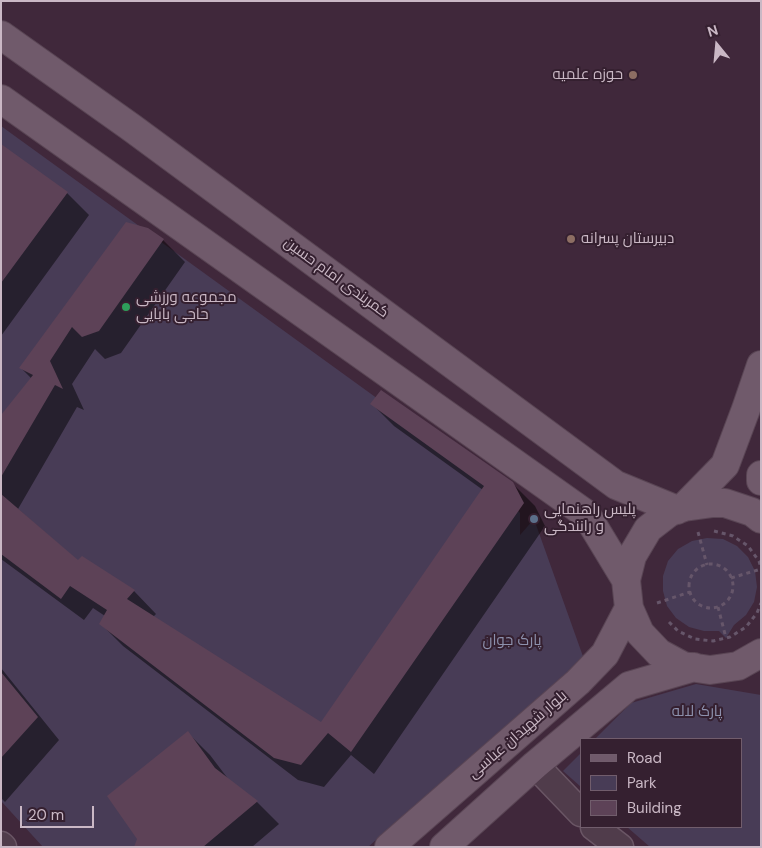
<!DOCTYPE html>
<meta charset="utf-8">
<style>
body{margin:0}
#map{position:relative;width:762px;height:848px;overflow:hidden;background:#40283b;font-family:"DM Sans",sans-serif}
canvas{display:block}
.frame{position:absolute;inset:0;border:2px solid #cab8c5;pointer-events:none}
.legend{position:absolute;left:580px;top:738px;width:162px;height:90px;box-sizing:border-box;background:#352030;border:1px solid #715d6c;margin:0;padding:6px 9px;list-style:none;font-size:15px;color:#cab8c5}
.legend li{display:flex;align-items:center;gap:10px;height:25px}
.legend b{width:25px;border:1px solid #715d6c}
.north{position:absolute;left:692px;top:20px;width:50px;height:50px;-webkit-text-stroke:4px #352030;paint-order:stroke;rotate:343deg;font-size:14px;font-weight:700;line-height:20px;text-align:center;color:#cab8c5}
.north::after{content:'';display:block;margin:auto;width:18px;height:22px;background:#cab8c5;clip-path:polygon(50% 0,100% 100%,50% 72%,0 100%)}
.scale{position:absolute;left:20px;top:806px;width:74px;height:22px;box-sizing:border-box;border:2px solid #cab8c5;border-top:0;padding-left:6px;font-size:15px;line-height:18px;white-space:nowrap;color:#cab8c5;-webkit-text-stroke:4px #352030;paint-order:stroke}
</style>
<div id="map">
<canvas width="762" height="848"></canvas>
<div class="frame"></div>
<ul class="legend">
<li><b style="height:6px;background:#705a6b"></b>Road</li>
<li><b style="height:14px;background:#483c56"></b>Park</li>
<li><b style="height:14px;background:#5d4257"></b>Building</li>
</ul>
<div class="north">N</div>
<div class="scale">20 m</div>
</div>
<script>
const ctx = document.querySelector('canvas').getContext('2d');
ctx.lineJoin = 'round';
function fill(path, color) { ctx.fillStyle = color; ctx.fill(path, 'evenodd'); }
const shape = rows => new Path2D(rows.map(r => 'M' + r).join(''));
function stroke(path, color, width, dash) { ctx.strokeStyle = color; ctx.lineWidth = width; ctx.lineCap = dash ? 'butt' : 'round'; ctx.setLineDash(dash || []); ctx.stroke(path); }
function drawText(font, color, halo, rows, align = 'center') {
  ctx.font = font + ' "DM Sans",Cairo,sans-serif'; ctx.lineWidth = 4; ctx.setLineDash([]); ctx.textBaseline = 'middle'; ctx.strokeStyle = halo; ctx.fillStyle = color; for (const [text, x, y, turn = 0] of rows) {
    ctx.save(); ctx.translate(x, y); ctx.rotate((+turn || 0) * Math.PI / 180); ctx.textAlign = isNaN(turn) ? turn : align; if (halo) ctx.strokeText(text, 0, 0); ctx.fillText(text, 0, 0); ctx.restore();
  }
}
const green = shape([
 [1,126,501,488,520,513,520,535,534,519,585,662,530,706,368,847,43,847,1,801],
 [707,538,723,539,737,546,748,557,755,571,757,587,754,602,746,615,734,625,726,638,719,631,704,631,689,627,676,618,667,606,663,591,663,576,668,561,678,549,692,541],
 [696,684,761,695,761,847,650,847,627,827,741,827,741,739,595,739,631,703],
 [581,753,581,787,563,771]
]);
const shadow = shape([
 [1,145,67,193,89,215,1,336],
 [163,240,185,262,121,353,105,359,95,349,72,384,84,410,77,407,18,509,78,561,134,591,156,614,153,617,321,724,483,490,394,426,372,404,512,483,535,506,545,526,374,774,351,755,324,787,298,780,123,646,101,624,105,616,93,608,84,620,1,559,1,418,32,379,21,368],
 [1,668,59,740,5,802,1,798],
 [188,733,210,755,229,780,257,802,279,824,252,847,135,847]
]);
const building = shape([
 [1,144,68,192,1,283],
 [126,222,148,228,164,239,99,331,82,337,72,327,50,361,63,389,55,385,1,477,1,415,33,375,19,368],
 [381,390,513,482,524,503,351,752,328,733,301,765,274,758,99,624,107,610,70,586,61,599,1,554,1,494,78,560,82,556,135,590,127,599,321,722,484,486,370,404],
 [1,672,38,717,1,758],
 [188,731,215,768,258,801,203,847,134,847,137,839,107,796]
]);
const path = shape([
 [714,531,733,536,748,546,759,561,761,568],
 [698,532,707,565],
 '689 586a22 22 0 1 1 44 0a22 22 0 1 1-44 0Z',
 [731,578,761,569],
 [657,603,690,592],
 [718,607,726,638],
 [669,622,678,631,695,639,713,641,730,637,746,627,757,613,761,603]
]);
const minor = shape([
 [535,765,581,813],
 [594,827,620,847],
 [1,845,3,847]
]);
const major = shape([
 [1,35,132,128,616,485,677,510],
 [1,99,586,514,626,580],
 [761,475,761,481],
 [684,507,725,465,746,409,761,365],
 [761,519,752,512,725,503,713,503,684,507,670,512,648,529,632,556,626,580,629,608,640,633,659,653,683,666,710,670,738,666,761,653],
 [389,847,578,682,605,654,629,608],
 [444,847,535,765,629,686,694,667]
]);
const markers = [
 [633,75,5,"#8d6e63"],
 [571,239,5,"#8d6e63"],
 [126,307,5,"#2e9e5b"],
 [534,519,5,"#5c6f8a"]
];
const poiNames = [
 ["حوزه علمیه",623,75,"right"],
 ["دبیرستان پسرانه",581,239],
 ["مجموعه ورزشی",136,298],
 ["حاجی بابایی",136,315],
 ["پلیس راهنمایی",544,510],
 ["و رانندگی",544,527]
];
const streetNames = [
 ["کمربندی امام حسین",336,278,36],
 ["بلوار شهیدان عباسی",518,735,-41]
];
const parkNames = [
 ["پارک جوان",512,641],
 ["پارک لاله",697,712]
];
fill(green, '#483c56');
fill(shadow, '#0007');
fill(building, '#5d4257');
stroke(minor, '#6a5665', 29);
stroke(major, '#594554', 30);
stroke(path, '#66566a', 3, [4, 4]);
stroke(minor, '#503c4b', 26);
stroke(major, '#705a6b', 28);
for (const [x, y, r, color] of markers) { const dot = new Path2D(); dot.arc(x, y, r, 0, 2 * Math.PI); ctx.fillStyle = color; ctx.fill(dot); stroke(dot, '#352030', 2); }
drawText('15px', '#cab8c5', '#352030', poiNames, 'left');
drawText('15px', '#cab8c5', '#352030', streetNames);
drawText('15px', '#8d91ad', '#352030', parkNames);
</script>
